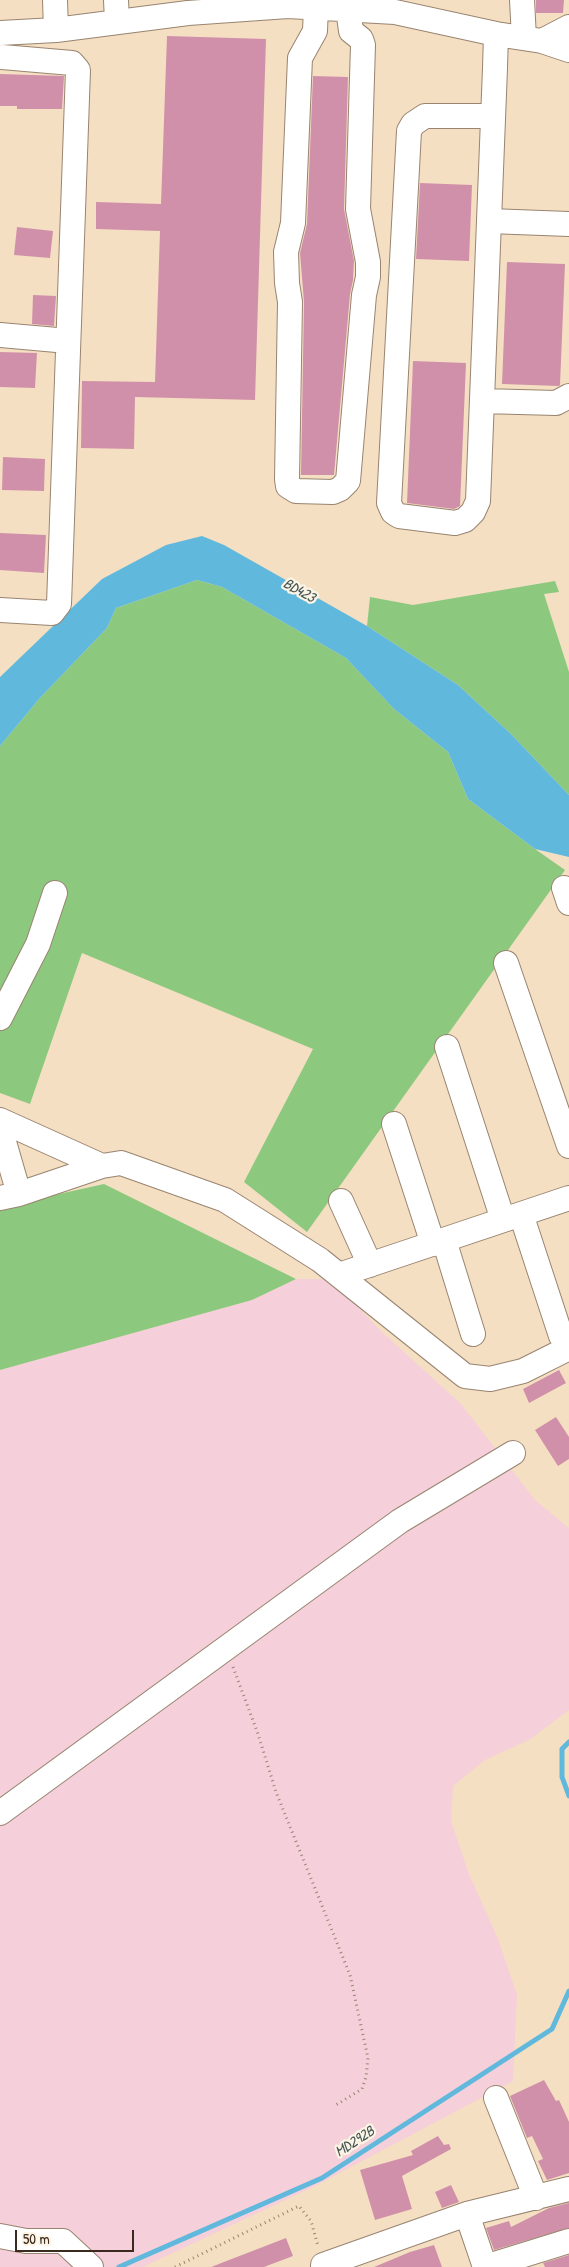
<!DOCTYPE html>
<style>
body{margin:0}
#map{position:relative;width:569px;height:2267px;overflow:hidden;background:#f5dfc3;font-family:"Patrick Hand",sans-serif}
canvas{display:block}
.scale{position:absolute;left:15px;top:2230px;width:119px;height:22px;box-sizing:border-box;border:2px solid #3b2a1e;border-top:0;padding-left:6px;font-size:15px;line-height:18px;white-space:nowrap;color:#3b2a1e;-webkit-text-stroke:4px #fcf5e5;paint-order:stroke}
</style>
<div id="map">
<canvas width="569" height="2267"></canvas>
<div class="scale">50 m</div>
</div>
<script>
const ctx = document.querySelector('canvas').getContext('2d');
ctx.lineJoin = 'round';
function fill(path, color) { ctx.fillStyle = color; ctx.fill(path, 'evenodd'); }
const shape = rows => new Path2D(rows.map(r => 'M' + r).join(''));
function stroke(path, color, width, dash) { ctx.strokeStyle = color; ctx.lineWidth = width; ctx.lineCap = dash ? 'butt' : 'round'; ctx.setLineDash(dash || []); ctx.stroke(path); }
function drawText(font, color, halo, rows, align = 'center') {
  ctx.font = font + ' "Patrick Hand",sans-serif'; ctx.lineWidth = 4.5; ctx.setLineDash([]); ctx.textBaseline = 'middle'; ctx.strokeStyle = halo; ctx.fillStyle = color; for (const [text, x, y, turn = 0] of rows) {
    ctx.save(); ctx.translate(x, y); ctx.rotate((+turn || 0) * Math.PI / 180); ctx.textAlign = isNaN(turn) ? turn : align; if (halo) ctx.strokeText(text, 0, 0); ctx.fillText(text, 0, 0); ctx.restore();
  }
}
const built = shape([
 [296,1279,325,1279,355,1304,382,1332,461,1404,535,1500,569,1528,569,1710,529,1740,485,1760,453,1786,451,1821,469,1874,498,1939,517,1995,513,2081,317,2185,143,2267,0,2267,0,1370,252,1300]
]);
const green = shape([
 [197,580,222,587,346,658,394,709,448,752,468,799,535,849,565,870,307,1232,244,1182,313,1049,82,953,30,1104,0,1093,0,746,40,698,107,628,116,608],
 [555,581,559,592,544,594,569,672,569,795,511,734,458,685,367,626,370,597,413,605],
 [104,1184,296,1279,252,1300,0,1370,0,1207]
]);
const water = shape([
 [202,536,224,545,367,626,458,685,511,734,569,795,569,857,535,849,468,799,448,752,394,709,346,658,222,587,197,580,116,608,107,628,40,698,0,746,0,677,102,579,166,545]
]);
const stream = shape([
 [569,1742,562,1749,562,1777,569,1796],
 [119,2267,322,2178,552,2029,569,1991]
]);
const building = shape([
 [536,0,564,0,563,13,536,13],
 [167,36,266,39,255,400,135,397,134,449,81,448,82,381,155,382,160,231,96,229,96,202,161,204],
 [0,74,64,76,62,109,17,109,17,106,0,106],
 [313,76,348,77,344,209,354,261,353,280,350,294,334,475,301,475,304,302,300,253,307,224],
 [420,183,472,185,469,261,416,259],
 [17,227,53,231,50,258,14,255],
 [507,262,565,264,560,385,559,386,502,384],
 [33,295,56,296,54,326,32,324],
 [0,352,37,353,35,388,0,387],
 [413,361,466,363,460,506,454,509,407,503],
 [3,457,45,459,44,491,2,490],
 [0,533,46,535,44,573,0,570],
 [559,1370,566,1383,529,1403,523,1389],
 [556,1417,569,1437,569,1459,558,1466,535,1430],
 [544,2080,556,2101,559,2100,569,2122,569,2173,547,2180,538,2161,543,2159,532,2136,527,2138,510,2096],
 [438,2136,444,2145,449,2144,451,2149,402,2176,412,2209,375,2220,360,2170,413,2155,411,2151],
 [451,2185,459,2202,442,2208,435,2192],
 [569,2203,569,2228,494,2250,486,2228,509,2221,511,2227,549,2208],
 [286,2238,293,2256,264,2267,211,2267],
 [434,2245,442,2267,374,2267,410,2252],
 [569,2255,569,2267,545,2267,543,2263]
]);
const path = shape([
 [233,1667,258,1734,276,1792,350,1975,368,2058,366,2077,362,2089,336,2105],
 [175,2267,299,2206,311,2221,318,2246]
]);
const minor = shape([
 [55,0,56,30],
 [116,0,117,22],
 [522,0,524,38],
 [316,7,315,31,300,58,293,223,286,252,287,283,290,302,287,479,288,486,296,491,333,492,340,489,348,481,364,295,368,277,368,262,358,209,363,45,361,39,351,31,348,9],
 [0,33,56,30,188,13,288,6,395,12,496,34,542,41,569,50],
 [542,41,569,27],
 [493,116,425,116,413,124,409,131,389,503,393,512,399,516,455,523,465,520,473,512,478,501,495,68,496,34],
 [489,221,569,224],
 [0,335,68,341],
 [482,401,556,403,569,396],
 [0,610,52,613,59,604,78,70,72,63,2,57],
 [569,891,564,888,569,903],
 [506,963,569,1146],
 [0,1018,38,944,55,893],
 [447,1047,503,1220],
 [0,1120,102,1166,121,1163,225,1200,320,1260,465,1376,490,1379,523,1371,569,1348],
 [394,1124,433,1244],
 [0,1128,19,1194],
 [0,1198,19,1194,102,1166],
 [341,1201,370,1265],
 [521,1214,561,1336],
 [444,1240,473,1334],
 [339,1275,569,1198],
 [0,1813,400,1521,513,1453],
 [496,2098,536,2198],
 [467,2214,485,2267],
 [0,2236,26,2241,63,2241,91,2267],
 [323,2267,323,2265,467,2214,569,2189],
 [485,2267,569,2241]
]);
const waterNames = [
 ["BD423",299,591,29],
 ["MD292B",355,2142,-33]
];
fill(built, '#f5cfd9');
fill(green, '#8cc97e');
fill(water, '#60b9dd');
stroke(stream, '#60b9dd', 5);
fill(building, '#d190a9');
stroke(minor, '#988470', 26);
stroke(path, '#988470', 3, [1, 4]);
stroke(minor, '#fff', 24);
drawText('italic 15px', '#465557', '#fcf5e5', waterNames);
</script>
